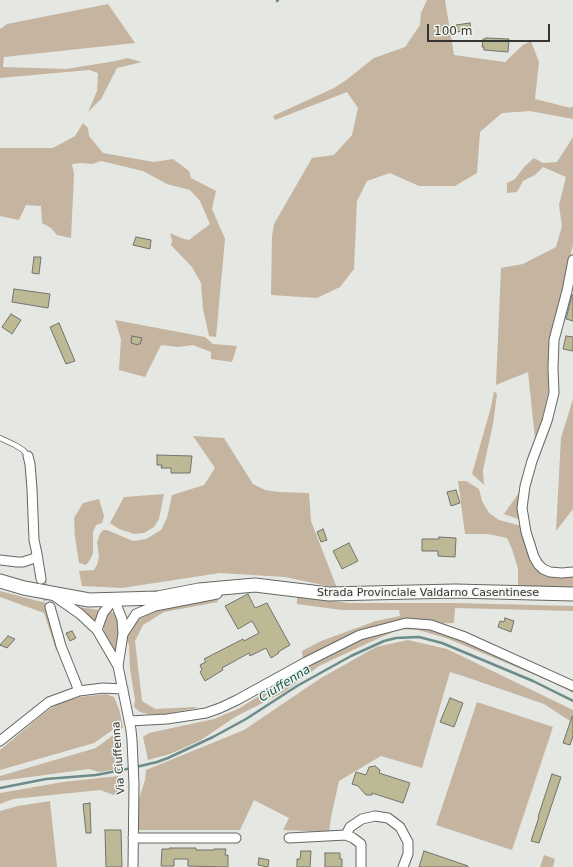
<!DOCTYPE html>
<style>
body{margin:0}
#map{position:relative;width:573px;height:867px;overflow:hidden;background:#e4e7e2;font-family:"DejaVu Sans",sans-serif}
canvas{display:block}
.scale{position:absolute;left:427px;top:24px;width:123px;height:18px;box-sizing:border-box;border:2px solid #353634;border-top:0;padding-left:5px;font-size:12px;line-height:14px;white-space:nowrap;color:#353634;-webkit-text-stroke:3px #f1f4ef;paint-order:stroke}
</style>
<div id="map">
<canvas width="573" height="867"></canvas>
<div class="scale">100 m</div>
</div>
<script>
const ctx = document.querySelector('canvas').getContext('2d');
ctx.lineJoin = 'round';
function fill(path, color) { ctx.fillStyle = color; ctx.fill(path, 'evenodd'); }
const shape = rows => new Path2D(rows.map(r => 'M' + r).join(''));
function stroke(path, color, width, dash) { ctx.strokeStyle = color; ctx.lineWidth = width; ctx.lineCap = dash ? 'butt' : 'round'; ctx.setLineDash(dash || []); ctx.stroke(path); }
function drawText(font, color, halo, rows, align = 'center') {
  ctx.font = font + ' "DejaVu Sans",sans-serif'; ctx.lineWidth = 3; ctx.setLineDash([]); ctx.textBaseline = 'middle'; ctx.strokeStyle = halo; ctx.fillStyle = color; for (const [text, x, y, turn = 0] of rows) {
    ctx.save(); ctx.translate(x, y); ctx.rotate((+turn || 0) * Math.PI / 180); ctx.textAlign = isNaN(turn) ? turn : align; if (halo) ctx.strokeText(text, 0, 0); ctx.fillText(text, 0, 0); ctx.restore();
  }
}
const green = shape([
 [427,0,445,0,454,55,505,62,523,45,531,41,539,62,535,99,571,108,573,106,573,120,573,119,530,111,502,113,480,132,477,173,455,186,419,186,390,173,367,181,357,201,354,269,340,287,317,298,271,295,272,236,274,224,312,158,334,155,352,135,358,108,347,92,275,120,273,116,334,88,345,81,374,58,405,47,420,25,421,13],
 [108,4,135,43,4,57,3,67,66,69,116,61,127,58,142,62,117,68,101,99,88,112,97,91,98,73,89,70,0,78,0,29,7,24],
 [83,123,88,128,89,136,103,153,154,162,173,159,189,171,191,178,216,191,212,209,225,239,216,337,209,336,203,309,201,283,192,267,171,245,172,240,170,233,181,238,189,240,210,224,200,201,190,190,167,184,143,171,101,161,92,164,81,163,72,164,74,174,71,238,57,235,51,228,42,223,41,206,26,205,19,220,0,216,0,148,53,148,75,136],
 [573,137,573,244,564,287,550,385,542,419,535,438,528,372,496,385,501,268,523,264,556,247,562,226,559,205,566,177,543,167,535,175,523,181,517,192,507,193,507,183,515,179,524,167,534,158,543,163,557,162],
 [115,320,205,337,213,344,237,346,232,362,211,359,211,352,193,345,178,347,161,345,145,377,119,370,121,339],
 [494,391,497,394,493,424,483,470,484,485,472,474,491,407],
 [573,399,573,509,556,531,561,438],
 [193,436,224,438,253,484,265,490,278,492,309,493,311,521,337,588,285,577,220,573,122,588,82,586,79,571,94,570,97,565,99,557,97,542,100,534,103,530,107,530,133,541,146,539,161,530,167,518,172,495,204,485,215,468],
 [458,481,466,481,479,489,482,501,489,513,499,520,522,526,541,571,554,577,573,577,573,591,518,589,518,569,512,549,507,538,488,534,465,534],
 [523,487,521,520,504,514],
 [164,494,159,519,154,527,144,533,134,534,119,529,110,523,124,497],
 [99,499,104,516,102,523,96,525,93,532,93,553,90,560,86,565,79,563,75,537,74,518,83,503],
 [0,591,46,603,60,651,56,650,44,613,0,597],
 [297,596,348,603,455,603,573,606,573,611,455,608,454,623,384,625,343,638,303,658,302,651,321,641,376,621,400,616,399,610,342,610,297,604],
 [217,597,218,602,164,612,143,625,135,641,142,701,155,709,196,707,197,708,165,714,147,714,140,712,134,707,135,700,130,669,129,645,125,637,139,617,161,609],
 [72,606,99,610,96,623],
 [108,612,111,612,115,613,119,618,119,626,116,646,117,654,115,654,104,631,103,623],
 [406,625,431,628,481,646,573,688,573,693,560,685,446,638,418,630,400,629,368,643,319,666,284,692,235,717,201,740,170,754,148,760,143,737,149,733,214,719,238,709,292,676,343,646,379,632],
 [408,640,447,649,573,710,573,723,544,704,463,676,450,672,422,768,381,756,339,781,331,817,329,832,283,830,289,818,254,800,240,830,139,830,139,799,145,780,146,770,244,730,321,678,376,647],
 [106,694,114,697,119,709,123,727,121,730,114,729,94,743,0,770,0,750,42,715,58,703,80,697],
 [477,702,553,727,512,850,436,825],
 [116,733,119,734,120,740,118,747,118,769,99,772,89,769,0,781,0,776,96,748],
 [118,776,120,784,119,792,114,795,100,790,13,799,0,804,0,793,63,782],
 [50,801,57,867,0,867,0,811,18,806],
 [544,855,555,859,553,867,540,867]
]);
const stream = shape([
 [277,1,278,0],
 [0,788,46,779,96,775,132,768,157,762,168,758,213,737,246,719,297,686,351,656,384,641,396,638,419,637,442,643,533,681,573,701]
]);
const building = shape([
 [470,23,471,30,456,32,456,25,470,23],
 [486,38,509,39,508,52,484,50,484,47,482,47,483,39,486,39,486,38],
 [136,237,151,240,150,249,133,245,136,237],
 [34,257,41,257,39,274,32,273,34,257],
 [14,289,50,294,48,308,12,302,14,289],
 [572,295,573,295,573,321,566,319,572,295],
 [11,314,21,320,12,334,2,327,11,314],
 [59,323,75,361,66,364,50,327,59,323],
 [132,336,142,338,140,344,138,344,138,345,131,343,132,336],
 [566,336,573,337,573,351,563,349,566,336],
 [157,455,192,456,190,473,171,473,171,468,161,468,162,465,157,465,157,455],
 [456,490,460,503,451,506,447,492,456,490],
 [323,529,327,540,321,542,317,532,323,529],
 [439,537,456,538,455,557,438,556,438,551,422,551,422,539,439,539,439,537],
 [349,543,358,561,342,569,333,551,349,543],
 [248,594,255,608,267,603,290,645,278,652,279,653,271,658,266,648,250,656,249,653,222,668,223,670,205,681,200,672,202,670,200,665,206,662,204,659,243,639,244,641,259,633,252,621,238,629,225,606,248,594],
 [505,618,514,621,511,632,498,627,500,621,504,622,505,618],
 [72,631,76,638,70,641,66,633,72,631],
 [8,636,15,639,7,648,0,645,8,636],
 [450,698,463,703,454,727,440,722,450,698],
 [572,717,573,717,573,736,570,745,563,743,572,717],
 [375,766,380,770,379,773,410,783,403,803,372,793,372,795,366,795,358,786,352,784,356,772,366,775,369,767,375,766],
 [552,774,561,777,539,843,531,841,539,817,538,817,552,774],
 [90,803,91,833,86,833,83,804,90,803],
 [105,830,121,830,122,867,106,867,105,830],
 [170,848,196,848,196,850,214,850,214,849,226,849,225,855,228,855,228,867,188,866,188,859,174,859,174,866,161,866,162,849,170,849,170,848],
 [301,851,311,851,310,867,297,867,297,859,300,859,301,851],
 [424,851,468,866,468,867,419,867,424,851],
 [325,853,340,853,340,859,342,859,342,867,325,867,325,853],
 [259,858,269,860,268,867,258,865,259,858]
]);
const streetTunnel = shape([
 [41,579,50,607]
]);
const lane = shape([
 [0,438,15,445,23,450,28,456]
]);
const street = shape([
 [573,260,567,291,554,340,553,368,554,393,547,421,532,461,525,486,522,508,526,532,534,557,538,564,543,569,550,572,562,573,573,572],
 [37,554,41,579],
 [0,560,17,562,23,562,35,558,37,554,34,540,32,489,30,464,28,456],
 [53,595,80,614,97,630,118,666,131,730,132,740,134,784,133,867],
 [50,607,61,646,79,691],
 [97,630,103,613,114,599,122,619,123,634],
 [118,666,123,634,136,614,155,606,217,594],
 [129,721,167,719,206,713,220,708,237,700,306,662,360,635,406,623,431,625,465,637,573,686],
 [0,741,49,702,79,691,103,688,123,689],
 [346,835,350,827,362,819,375,816,388,818,400,827,408,842,408,854,403,867],
 [133,838,236,838],
 [289,838,346,835,353,838,361,844,361,867]
]);
const secondary = shape([
 [0,581,24,588,89,600,158,598,199,590,255,585,329,594,455,591,573,594]
]);
const streetNames = [
 ["Strada Provinciale Valdarno Casentinese",428,593],
 ["Via Ciuffenna",119,758,-94]
];
const waterNames = [
 ["Ciuffenna",285,684,-32]
];
fill(green, '#c5b49f');
stroke(stream, '#6c8c89', 2.5);
fill(building, '#bdb994');
stroke(building, '#73736e', 1);
stroke(streetTunnel, '#c1c4bf', 9, [9, 4.5]);
stroke(lane, '#646762', 6);
stroke(street, '#646762', 11);
stroke(secondary, '#646762', 15);
stroke(lane, '#fff', 4.5);
stroke(street, '#fff', 9);
stroke(secondary, '#fff', 13);
drawText('11px', '#353634', '#f1f4ef', streetNames);
drawText('italic 12px', '#145652', '#f1f4ef', waterNames);
</script>
